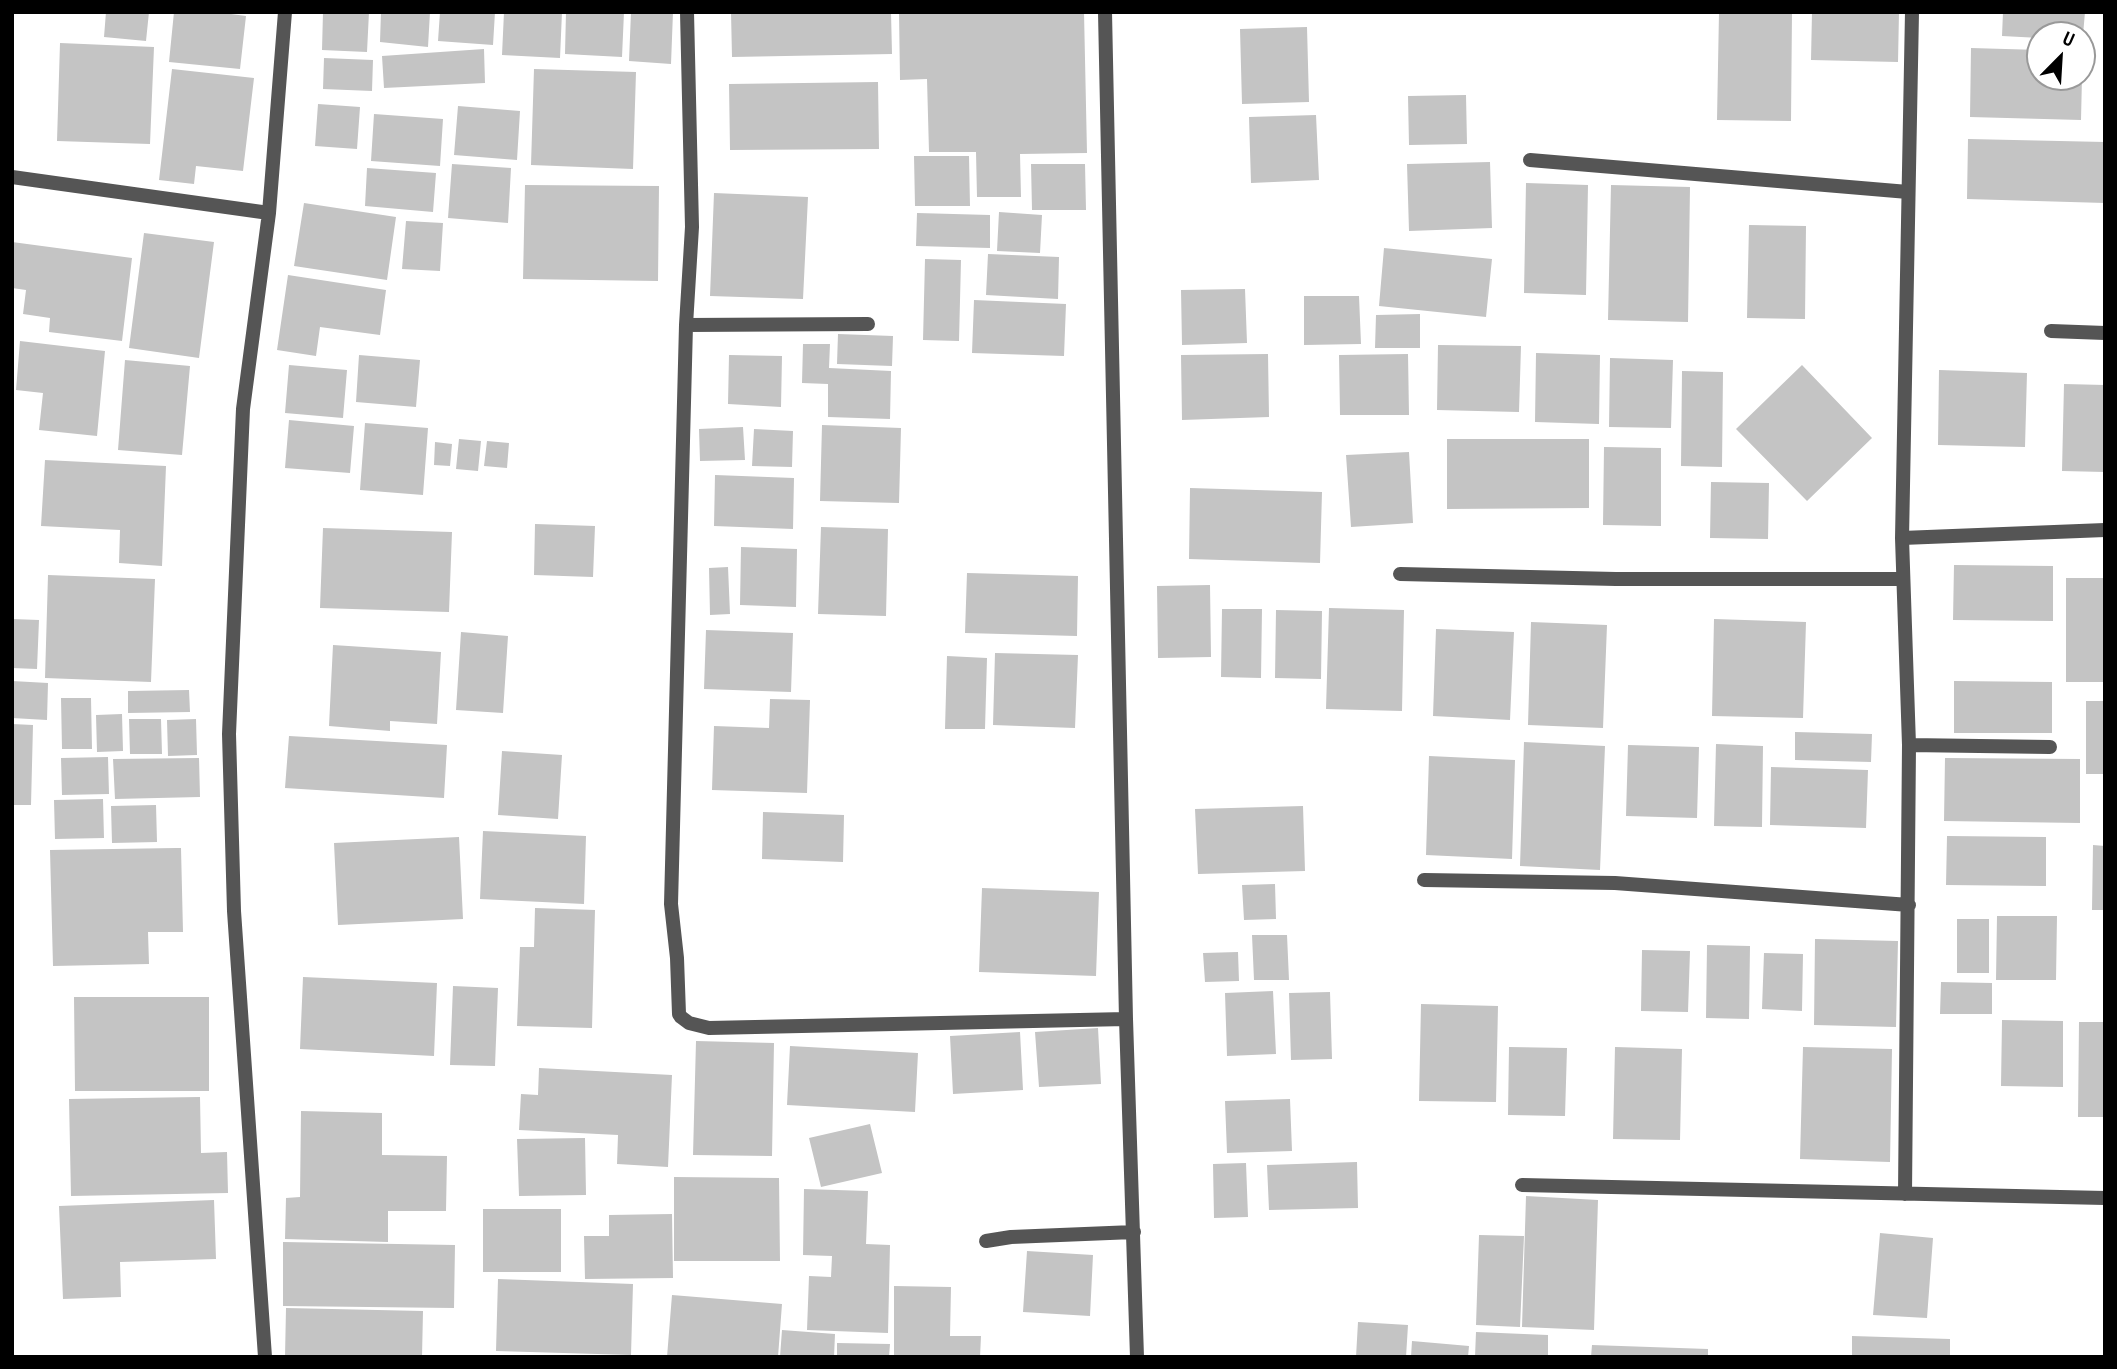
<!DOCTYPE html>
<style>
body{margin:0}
#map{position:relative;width:2117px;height:1369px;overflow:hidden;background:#fff;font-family:"PT Sans Narrow",sans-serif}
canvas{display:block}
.frame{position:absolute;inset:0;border:14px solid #000;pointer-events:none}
.north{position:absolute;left:2026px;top:21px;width:70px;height:70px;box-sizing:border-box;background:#fff;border:2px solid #999;border-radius:50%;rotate:24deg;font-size:19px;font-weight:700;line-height:28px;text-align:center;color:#000}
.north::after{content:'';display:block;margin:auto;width:24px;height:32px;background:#000;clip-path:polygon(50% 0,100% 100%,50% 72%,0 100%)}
</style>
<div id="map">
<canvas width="2117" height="1369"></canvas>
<div class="frame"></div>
<div class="north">U</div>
</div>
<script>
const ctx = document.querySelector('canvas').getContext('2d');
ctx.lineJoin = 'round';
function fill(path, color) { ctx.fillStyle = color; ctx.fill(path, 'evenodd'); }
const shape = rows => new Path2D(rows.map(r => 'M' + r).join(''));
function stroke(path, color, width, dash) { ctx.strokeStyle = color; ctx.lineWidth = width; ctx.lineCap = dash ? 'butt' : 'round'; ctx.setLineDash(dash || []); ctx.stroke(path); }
const building = shape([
 [106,12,149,12,146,41,104,37],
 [174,12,216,12,246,16,240,69,169,62],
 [323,12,369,12,367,52,322,50],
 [381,12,430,12,428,47,380,42],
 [440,12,495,12,493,45,438,41],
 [504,12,562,12,560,58,502,55],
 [566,12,624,12,622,57,565,54],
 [631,12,673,12,671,64,629,61],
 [731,12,891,12,892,54,732,57],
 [899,12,1084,12,1087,153,1020,154,1021,197,977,197,976,152,929,152,927,79,900,80],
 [1719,12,1792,12,1791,121,1717,120],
 [1812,12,1899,12,1898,62,1811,60],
 [2003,12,2085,12,2083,35,2040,35,2040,38,2002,36],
 [1307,27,1309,102,1242,104,1240,29],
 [60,43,154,47,150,144,57,141],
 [1971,48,2040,50,2040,77,2082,77,2081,120,1970,117],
 [484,49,485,83,384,88,382,56],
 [324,58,373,60,372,91,323,89],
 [172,69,254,78,243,171,196,166,194,184,159,180],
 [534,69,636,72,633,169,531,165],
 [878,82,879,149,730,150,729,84],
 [1466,95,1467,144,1409,145,1408,96],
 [318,104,360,107,357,149,315,146],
 [458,106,520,111,517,160,454,155],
 [374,114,443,119,440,166,371,161],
 [1316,115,1319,180,1251,183,1249,117],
 [1968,139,2105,142,2105,203,1967,199],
 [914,156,969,156,970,206,915,206],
 [1490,162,1492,228,1409,231,1407,164],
 [452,164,511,168,508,223,448,218],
 [1031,164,1085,164,1086,210,1032,210],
 [367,168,436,173,433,212,365,206],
 [1526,183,1588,185,1586,295,1524,293],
 [525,185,659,186,658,281,523,279],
 [1611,185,1690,187,1688,322,1608,320],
 [714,193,808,197,803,299,710,296],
 [304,203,396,217,387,280,294,266],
 [999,212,1042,215,1040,253,997,251],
 [917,213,990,215,990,248,916,246],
 [406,221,443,223,440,271,402,269],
 [1749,225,1806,226,1805,319,1747,318],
 [144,233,214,242,199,358,129,348],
 [12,242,132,258,122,341,49,332,50,318,23,314,26,290,12,288],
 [1384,248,1492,259,1486,317,1379,306],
 [988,254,1059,257,1058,299,986,295],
 [925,259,961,260,959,341,923,340],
 [288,275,386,290,380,335,320,327,316,356,277,350],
 [1245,289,1247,343,1182,345,1181,290],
 [1304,296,1359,296,1361,344,1304,345],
 [974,300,1066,304,1064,356,972,353],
 [1420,314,1420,348,1375,348,1376,315],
 [838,334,893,336,892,366,837,364],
 [20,341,105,351,97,436,39,430,43,393,16,390],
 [803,344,830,344,829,368,891,371,890,419,828,417,828,384,802,383],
 [1438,345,1521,346,1519,412,1437,410],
 [1536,353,1600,355,1599,424,1535,422],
 [1268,354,1269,417,1182,420,1181,355],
 [1408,354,1409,415,1340,415,1339,355],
 [359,355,420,360,416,407,356,402],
 [729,355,782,356,781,407,728,404],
 [1610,358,1673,360,1671,428,1609,427],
 [125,360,190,366,182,455,118,450],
 [289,365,347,370,343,418,285,413],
 [1802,365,1872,438,1807,501,1736,429],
 [1939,370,2027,373,2025,447,1938,445],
 [1682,371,1723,372,1722,467,1681,466],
 [2064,384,2105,385,2105,472,2062,471],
 [289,420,354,426,350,473,285,468],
 [365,423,428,428,423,495,360,490],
 [822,425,901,428,899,503,820,501],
 [743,427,745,460,700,461,699,429],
 [754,429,793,431,792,467,752,466],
 [459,439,481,441,478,471,456,469],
 [1447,439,1589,439,1589,508,1447,509],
 [487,441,509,443,507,468,484,466],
 [435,442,452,444,450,466,434,465],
 [1604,447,1661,448,1661,526,1603,525],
 [1409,452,1413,523,1351,527,1346,455],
 [45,460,166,466,162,566,119,563,120,530,41,526],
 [715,475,794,478,793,529,714,526],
 [1711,482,1769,483,1768,539,1710,538],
 [1190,488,1322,492,1320,563,1189,559],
 [535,524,595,526,593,577,534,575],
 [821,527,888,529,886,616,818,614],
 [323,528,452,532,449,612,320,608],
 [741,547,797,549,796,607,740,605],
 [1954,565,2053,566,2053,621,1953,620],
 [728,567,730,614,710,615,709,568],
 [967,573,1078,576,1077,636,965,633],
 [48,575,155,579,151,682,45,678],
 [2066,578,2105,578,2105,682,2066,682],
 [1210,585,1211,657,1158,658,1157,586],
 [1329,608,1404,610,1402,711,1326,709],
 [1222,609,1262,609,1261,678,1221,677],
 [1276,610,1322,611,1321,679,1275,678],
 [12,619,39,620,37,669,12,668],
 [1714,619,1806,622,1803,718,1712,716],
 [1531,622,1607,625,1603,728,1528,725],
 [1436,629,1514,632,1510,720,1433,716],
 [706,630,793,633,791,692,704,689],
 [461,632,508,636,503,713,456,710],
 [333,645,441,652,437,724,390,721,390,731,329,726],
 [995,653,1078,655,1075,728,993,725],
 [947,656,987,658,985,729,945,729],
 [12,681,48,683,47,720,12,718],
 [1954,681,2052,682,2052,733,1954,733],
 [189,690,190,712,128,713,128,691],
 [61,698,91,698,92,749,62,749],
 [770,699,810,700,807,793,712,790,714,726,769,728],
 [2086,701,2105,701,2105,774,2086,774],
 [122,714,123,751,97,752,96,715],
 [129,719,161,719,162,754,130,754],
 [196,719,197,755,168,756,167,720],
 [12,724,33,725,31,805,12,805],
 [1795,732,1872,734,1871,762,1795,760],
 [289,736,447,745,444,798,285,788],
 [1524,742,1605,746,1600,870,1520,866],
 [1716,744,1763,746,1762,827,1714,826],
 [1628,745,1699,747,1697,818,1626,816],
 [502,751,562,755,558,819,498,815],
 [1429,756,1515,760,1512,859,1426,855],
 [108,757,109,794,62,795,61,758],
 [199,758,200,797,115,799,113,759],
 [1945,758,2080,759,2080,823,1944,821],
 [1771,767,1868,770,1866,828,1770,825],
 [103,799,104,838,55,839,54,800],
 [156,805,157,842,112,843,111,806],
 [1303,806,1305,871,1198,874,1195,809],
 [763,812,844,815,843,862,762,859],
 [483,831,586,836,584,904,480,899],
 [1947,836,2046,837,2046,886,1946,885],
 [459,837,463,919,338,925,334,843],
 [2093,845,2105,846,2105,910,2092,910],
 [176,848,181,848,183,932,148,932,149,964,53,966,50,850],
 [1275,884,1276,919,1244,920,1242,885],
 [982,888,1099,892,1096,976,979,972],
 [535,908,595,910,592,1028,517,1026,520,947,534,947],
 [1997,916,2057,916,2056,980,1996,980],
 [1957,919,1989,919,1989,973,1957,973],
 [1252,935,1287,935,1289,980,1254,980],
 [1815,939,1898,941,1896,1027,1814,1025],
 [1707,945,1750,946,1749,1019,1706,1018],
 [1642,950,1690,951,1688,1012,1641,1011],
 [1238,952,1239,981,1205,982,1203,953],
 [1764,953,1803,954,1802,1011,1762,1009],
 [303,977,437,983,434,1056,300,1049],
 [1941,982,1992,983,1992,1014,1940,1014],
 [453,986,498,988,495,1066,450,1065],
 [1273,991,1276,1054,1227,1056,1225,993],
 [1330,992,1332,1059,1291,1060,1289,993],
 [74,997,209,997,209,1091,75,1091],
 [1421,1004,1498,1006,1496,1102,1419,1101],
 [2002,1020,2063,1021,2063,1087,2001,1086],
 [2079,1022,2105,1022,2105,1117,2078,1117],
 [1098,1028,1101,1084,1039,1087,1035,1032],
 [1020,1032,1023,1090,953,1094,950,1036],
 [696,1041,774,1043,772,1156,693,1155],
 [790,1046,918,1053,915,1112,787,1105],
 [1509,1047,1567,1048,1565,1116,1508,1115],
 [1615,1047,1682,1049,1680,1140,1613,1139],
 [1803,1047,1892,1049,1890,1162,1800,1159],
 [539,1068,672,1075,668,1167,617,1164,618,1135,519,1130,521,1094,538,1095],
 [200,1097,201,1153,227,1152,228,1193,71,1196,69,1099],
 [1290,1099,1292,1151,1227,1153,1225,1101],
 [301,1111,382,1113,382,1155,447,1156,446,1211,388,1211,388,1242,285,1239,286,1198,300,1197],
 [870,1124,882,1173,821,1187,809,1138],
 [585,1138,586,1195,519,1196,517,1139],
 [1357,1162,1358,1208,1269,1210,1267,1165],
 [1246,1163,1248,1217,1214,1218,1213,1164],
 [674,1177,779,1178,780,1261,674,1261],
 [804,1189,868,1191,866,1244,890,1245,888,1333,807,1330,809,1276,831,1277,832,1256,803,1255],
 [1526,1196,1598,1200,1594,1330,1522,1327],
 [214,1200,216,1259,120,1262,121,1297,63,1299,59,1206],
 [483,1209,561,1209,561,1272,483,1272],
 [672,1214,673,1278,585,1279,584,1236,609,1236,609,1215],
 [1880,1233,1933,1238,1927,1318,1873,1315],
 [1479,1235,1524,1236,1520,1327,1476,1325],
 [283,1242,455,1245,454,1308,283,1306],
 [1027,1251,1093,1255,1090,1316,1023,1312],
 [498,1279,633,1284,631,1355,496,1351],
 [894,1286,951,1287,950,1336,981,1336,980,1357,894,1357],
 [672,1295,782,1304,778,1357,667,1357],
 [286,1308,423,1311,422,1357,285,1357],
 [1358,1322,1408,1325,1406,1357,1356,1357],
 [782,1330,835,1334,834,1357,780,1357],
 [1476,1332,1548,1335,1548,1357,1475,1357],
 [1852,1336,1950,1339,1950,1357,1852,1357],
 [1412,1341,1469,1346,1468,1357,1411,1357],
 [837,1343,890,1344,889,1357,837,1357],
 [1592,1345,1708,1349,1708,1357,1591,1357]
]);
const lane = shape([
 [2051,331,2105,333]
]);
const street = shape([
 [687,12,692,227,686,325,868,324],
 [1105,12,1126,1019,1137,1357],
 [1530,160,1908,192],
 [12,177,269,213],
 [686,325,671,904,677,958,679,1014,681,1017,689,1023,709,1028,1126,1019],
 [1902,538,2105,530],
 [1400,574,1616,579,1902,579],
 [1909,745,2050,747],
 [1424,880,1615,883,1909,905],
 [1522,1185,2105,1198],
 [1905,1194,1909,745,1902,538,1912,12],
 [986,1241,1011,1237,1134,1232],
 [265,1357,234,911,229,734,243,409,269,213,285,12]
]);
fill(building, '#c4c4c4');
stroke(lane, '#555', 14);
stroke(street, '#555', 14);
</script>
